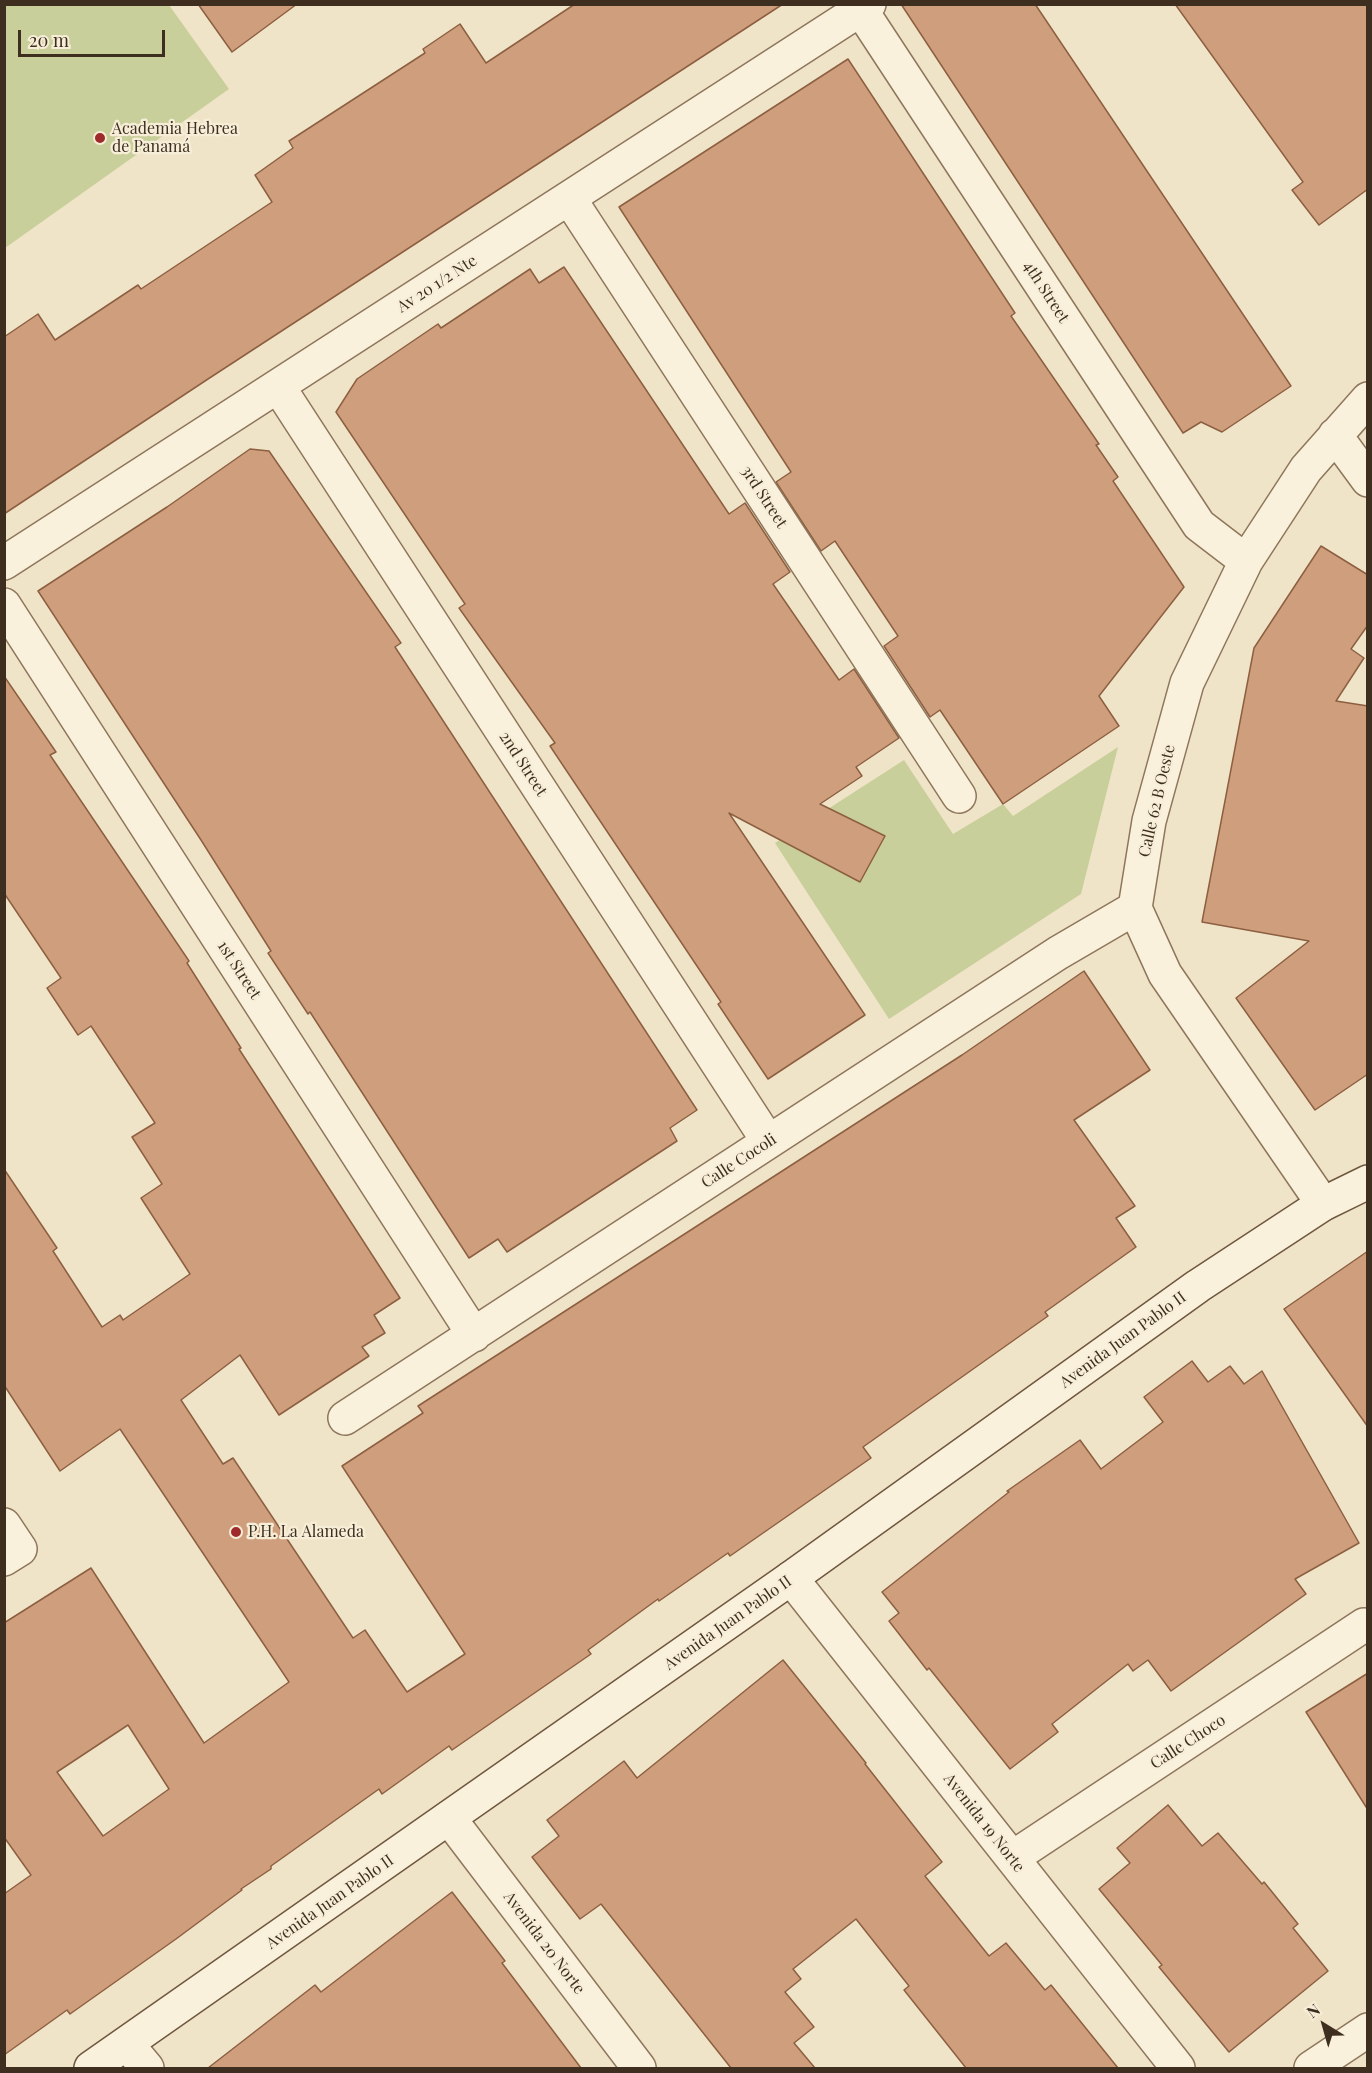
<!DOCTYPE html>
<meta charset="utf-8">
<style>
body{margin:0}
#map{position:relative;width:1372px;height:2073px;overflow:hidden;background:#f0e4c8;font-family:"Playfair Display",serif}
canvas{display:block}
.frame{position:absolute;inset:0;border:6px solid #3d2e20;pointer-events:none}
.north{position:absolute;left:1294px;top:1995px;width:60px;height:60px;-webkit-text-stroke:4px #f7eed8;paint-order:stroke;rotate:323deg;font-size:16px;font-weight:700;line-height:24px;text-align:center;color:#3d2e20}
.north::after{content:'';display:block;margin:auto;width:21px;height:27px;background:#3d2e20;clip-path:polygon(50% 0,100% 100%,50% 72%,0 100%)}
.scale{position:absolute;left:18px;top:30px;width:147px;height:27px;box-sizing:border-box;border:3px solid #3d2e20;border-top:0;padding-left:8px;font-size:18px;line-height:21px;white-space:nowrap;color:#3d2e20;-webkit-text-stroke:4px #f7eed8;paint-order:stroke}
</style>
<div id="map">
<canvas width="1372" height="2073"></canvas>
<div class="frame"></div>
<div class="north">N</div>
<div class="scale">20 m</div>
</div>
<script>
const context = document.querySelector('canvas').getContext('2d');
context.lineJoin = 'round';
function fill(path, color) { context.fillStyle = color; context.fill(path, 'evenodd'); }
const toPath = rows => new Path2D(rows.map(r => 'M' + r).join(''));
function strokePath(path, color, width, dash) { context.strokeStyle = color; context.lineWidth = width; context.lineCap = dash ? 'butt' : 'round'; context.setLineDash(dash || []); context.stroke(path); }
function drawText(font, color, halo, rows, align = 'center') {
  context.font = font + ' "Playfair Display",serif'; context.lineWidth = 4.5; context.setLineDash([]); context.textBaseline = 'middle'; context.strokeStyle = halo; context.fillStyle = color; for (const [text, x, y, turn = 0] of rows) {
    context.save(); context.translate(x, y); context.rotate((+turn || 0) * Math.PI / 180); context.textAlign = isNaN(turn) ? turn : align; if (halo) context.strokeText(text, 0, 0); context.fillText(text, 0, 0); context.restore();
  }
}
fill(toPath([
 [5,4,169,5,229,89,5,248],
 [1118,747,1081,894,889,1019,775,843,904,760,953,834,1003,804,1013,816]
]), '#c9cf9b');
const building = toPath([
 [198,4,297,4,232,52,198,4],
 [575,4,783,4,208,379,4,514,4,337,38,314,55,340,138,285,141,289,272,202,255,175,293,148,289,141,425,53,423,49,460,24,486,63,575,4],
 [901,4,1035,4,1291,386,1222,432,1201,422,1183,433,901,4],
 [1175,4,1368,4,1368,189,1319,225,1292,190,1303,182,1175,4],
 [848,59,1015,313,1011,316,1099,444,1096,445,1118,477,1113,481,1184,587,1099,696,1119,726,1003,804,940,710,930,717,884,646,898,636,835,541,821,551,776,482,791,472,619,207,848,59],
 [564,267,729,514,745,503,790,572,773,584,839,680,854,669,899,738,856,767,862,776,820,804,885,836,860,882,729,813,865,1015,768,1079,718,1004,721,1002,550,746,555,743,459,608,465,604,336,412,357,379,438,324,441,328,530,269,539,283,564,267],
 [250,449,269,451,401,643,395,647,697,1110,670,1128,677,1141,507,1252,498,1239,469,1258,310,1012,308,1014,268,953,271,951,201,840,38,591,167,507,250,449],
 [1321,546,1368,575,1368,625,1351,649,1364,658,1336,701,1368,706,1368,1074,1315,1110,1236,998,1309,941,1202,922,1254,648,1321,546],
 [4,676,56,752,50,755,189,961,187,963,241,1048,239,1049,400,1298,374,1315,385,1333,362,1347,369,1356,279,1415,240,1355,181,1400,223,1464,233,1458,353,1638,365,1630,407,1692,465,1654,342,1466,423,1413,418,1406,962,1055,1084,971,1150,1070,1074,1120,1135,1206,1116,1218,1136,1247,1045,1312,1048,1316,863,1447,871,1458,730,1556,728,1553,659,1601,658,1599,588,1650,591,1654,452,1750,449,1746,382,1794,379,1789,271,1866,271,1869,241,1889,242,1890,176,1939,70,2014,67,2010,4,2055,4,1894,31,1875,4,1837,4,1623,91,1568,204,1743,289,1682,120,1429,60,1471,4,1385,4,1169,57,1248,53,1251,102,1327,120,1315,123,1320,190,1274,141,1198,162,1184,132,1137,155,1123,91,1026,78,1035,47,988,61,978,4,893,4,676],
 [128,1725,169,1789,103,1836,57,1772,128,1725],
 [1368,1251,1368,1427,1284,1309,1368,1251],
 [1192,1361,1208,1382,1230,1366,1244,1384,1262,1371,1359,1543,1295,1579,1306,1594,1171,1691,1148,1660,1133,1671,1128,1664,1052,1724,1058,1732,1010,1769,929,1668,927,1670,889,1621,899,1613,882,1592,1009,1492,1007,1491,1080,1440,1101,1469,1163,1422,1144,1397,1192,1361],
 [783,1660,866,1763,865,1764,942,1862,925,1876,989,1956,1006,1943,1045,1990,1051,1985,1118,2068,966,2068,904,1990,909,1986,856,1919,793,1969,801,1979,785,1992,814,2027,794,2043,815,2068,731,2068,601,1904,580,1919,532,1857,559,1836,547,1820,624,1761,637,1778,783,1660],
 [1368,1673,1368,1810,1306,1712,1368,1673],
 [1168,1805,1202,1846,1218,1833,1262,1884,1264,1882,1298,1924,1293,1928,1328,1971,1229,2052,1159,1967,1162,1965,1099,1889,1130,1863,1117,1848,1168,1805],
 [452,1892,505,1961,502,1963,581,2068,208,2068,315,1985,321,1992,452,1892]
]);
fill(building, '#cf9f7d');
strokePath(building, '#8d5f41', 1.5);
const street = toPath([
 [861,10,1199,525,1246,561],
 [569,198,959,796],
 [278,386,768,1141],
 [1335,435,1368,480],
 [4,563,869,4],
 [4,605,474,1335],
 [1323,1204,1165,974,1135,908,1149,821,1187,683,1246,561,1306,469,1368,399],
 [345,1418,1058,953,1135,908],
 [4,1525,20,1549,4,1559],
 [791,1578,1178,2068],
 [449,1818,639,2068],
 [1012,1858,1364,1625],
 [127,2044,147,2068],
 [1311,2068,1368,2030]
]);
const secondary = toPath([
 [91,2068,791,1578,1198,1286,1323,1204,1368,1182]
]);
strokePath(street, '#8d765c', 36);
strokePath(secondary, '#6f573f', 36);
strokePath(street, '#faf1dc', 33);
strokePath(secondary, '#faf1dc', 33);
for (const [x, y, r, color] of [
 [100,138,6,"#9e2a2b"],
 [236,1532,6,"#9e2a2b"]
]) { const dot = new Path2D(); dot.arc(x, y, r, 0, 2 * Math.PI); context.fillStyle = color; context.fill(dot); strokePath(dot, '#f7eed8', 2); }
drawText('16px', '#3d2e20', '#f7eed8', [
 ["Academia Hebrea",112,129],
 ["de Panamá",112,147],
 ["P.H. La Alameda",248,1532]
], 'left');
drawText('16px', '#3d2e20', '#f7eed8', [
 ["Av 20 1/2 Nte",437,284,-33],
 ["4th Street",1046,292,57],
 ["3rd Street",764,497,57],
 ["2nd Street",523,764,57],
 ["Calle 62 B Oeste",1157,801,-77],
 ["1st Street",239,970,57],
 ["Calle Cocoli",739,1161,-33],
 ["Avenida Juan Pablo II",1123,1340,-36],
 ["Avenida Juan Pablo II",728,1623,-35],
 ["Calle Choco",1188,1742,-33],
 ["Avenida 19 Norte",984,1823,52],
 ["Avenida Juan Pablo II",330,1902,-35],
 ["Avenida 20 Norte",544,1943,53]
]);
</script>
